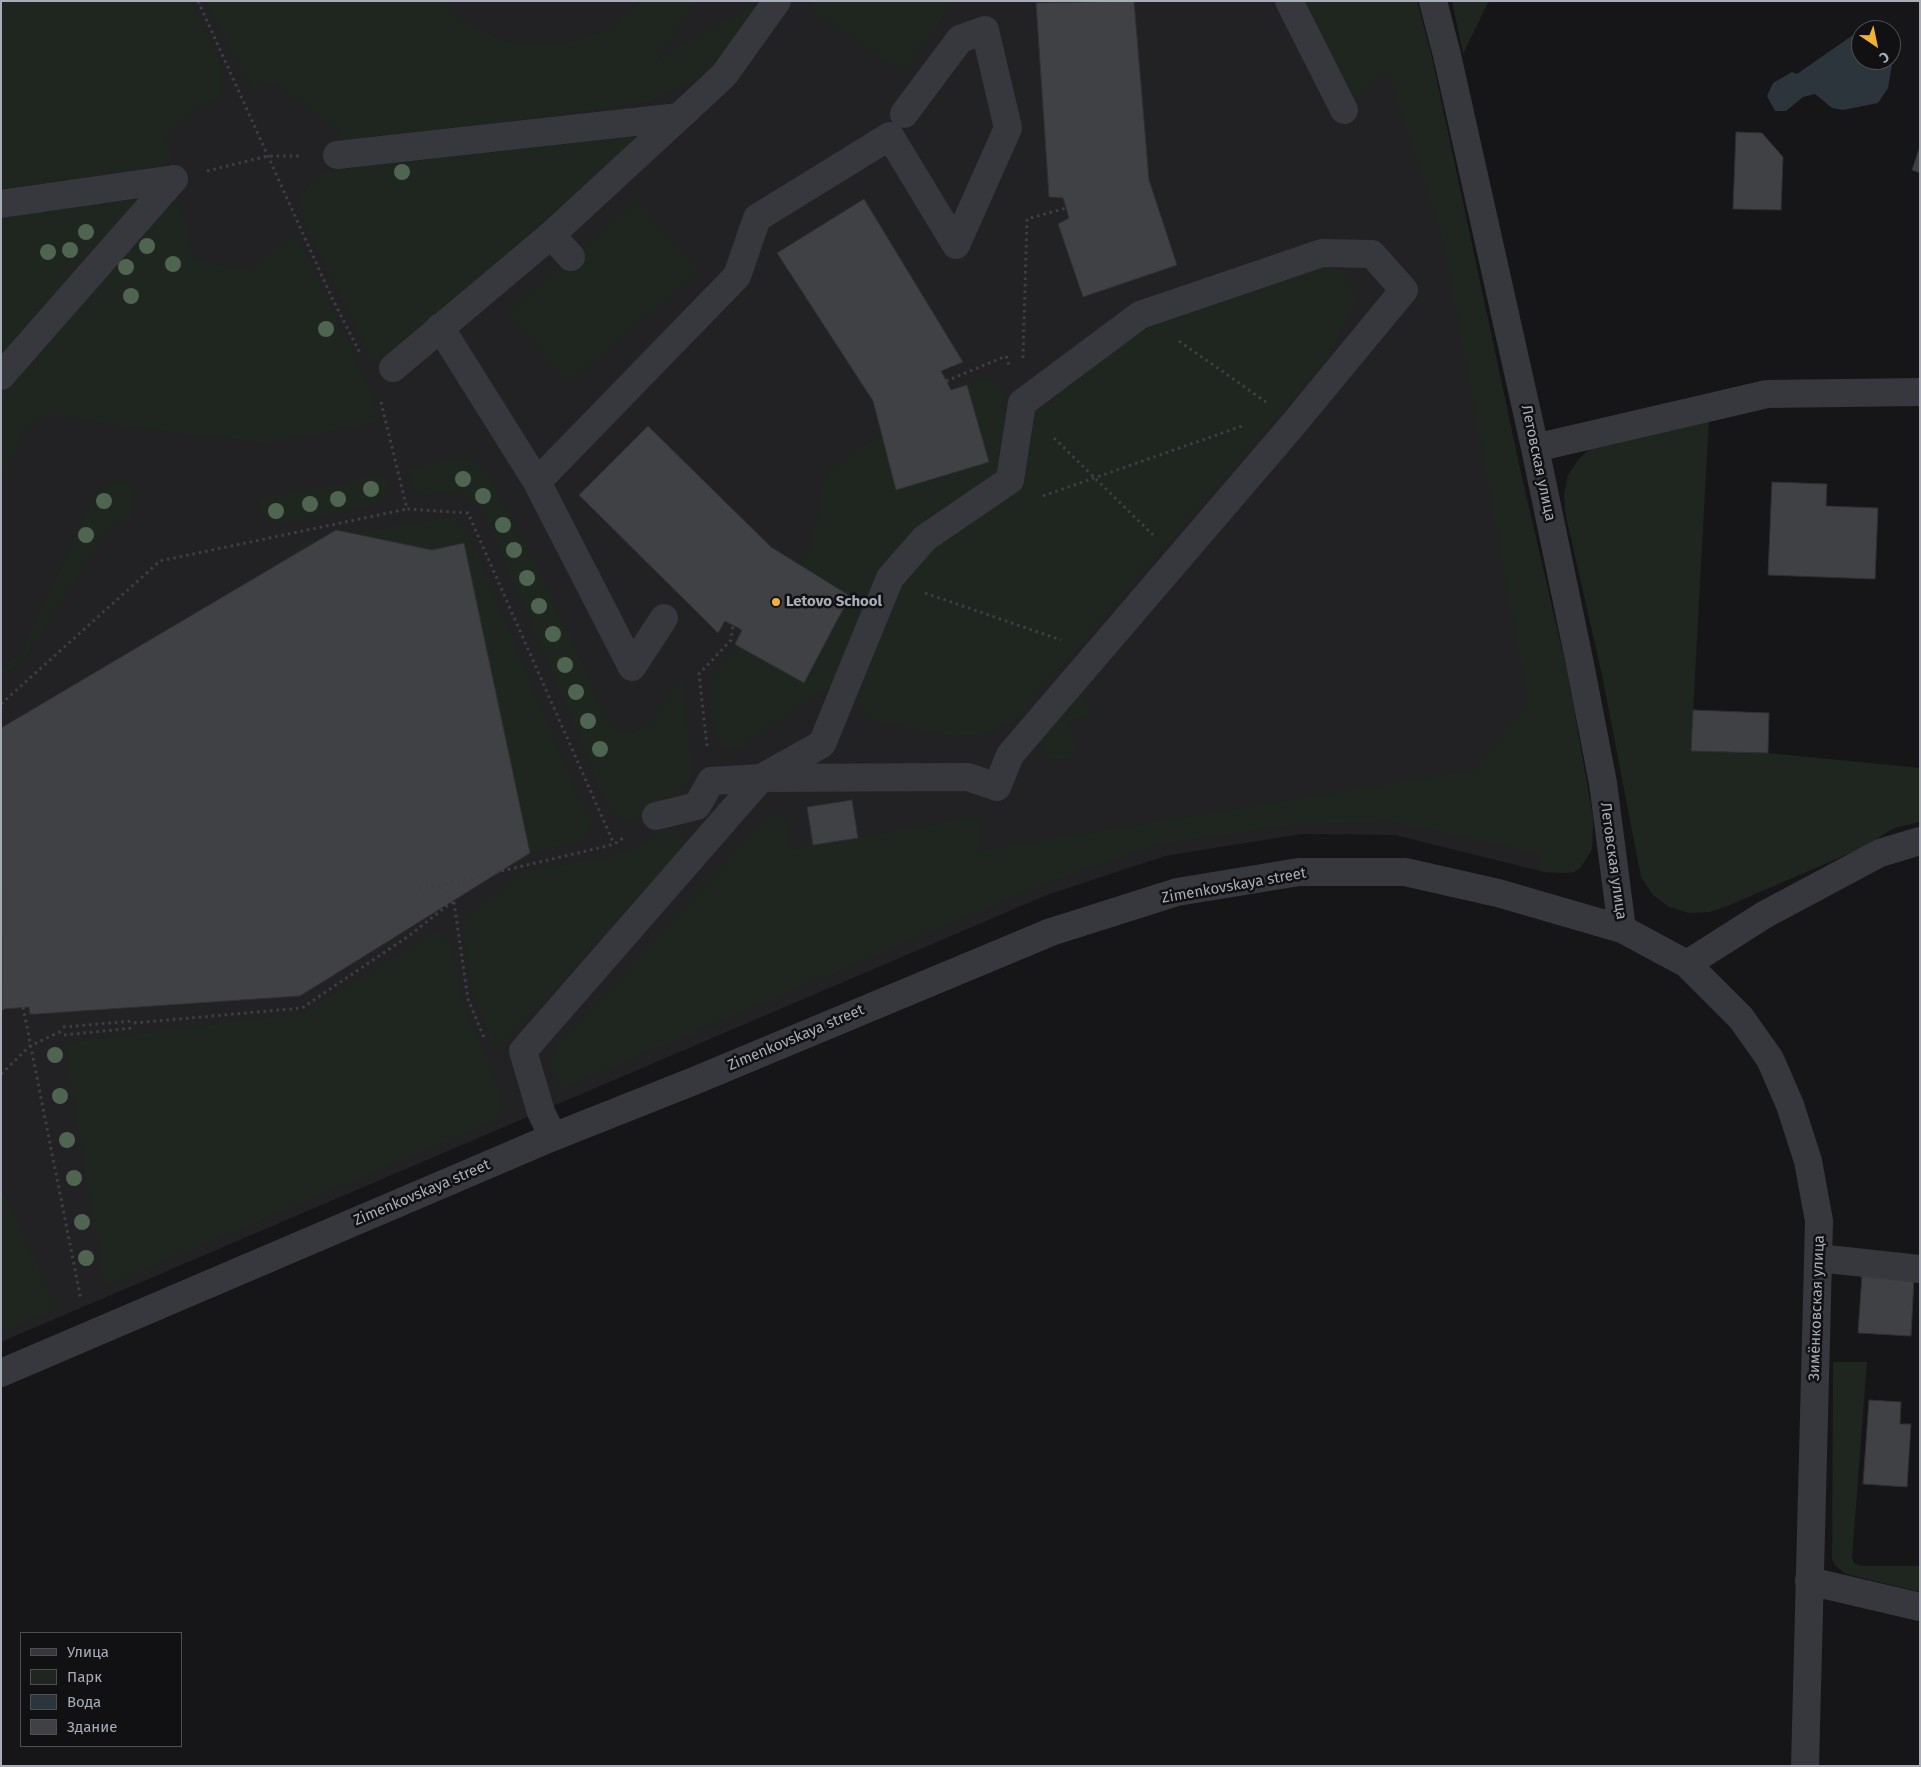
<!DOCTYPE html>
<meta charset="utf-8">
<style>
body{margin:0}
#map{position:relative;width:1921px;height:1767px;overflow:hidden;background:#161618;font-family:"Fira Sans",sans-serif}
canvas{display:block}
.frame{position:absolute;inset:0;border:2px solid #a8adb8;pointer-events:none}
.legend{position:absolute;left:20px;top:1632px;width:162px;height:115px;box-sizing:border-box;background:#111113;border:1px solid #4d4f55;margin:0;padding:6px 9px;list-style:none;font-size:15px;color:#a8adb8}
.legend li{display:flex;align-items:center;gap:10px;height:25px}
.legend b{width:25px;border:1px solid #4d4f55}
.north{position:absolute;left:1851px;top:20px;width:50px;height:50px;box-sizing:border-box;background:#111113;border:1px solid #4d4f55;border-radius:50%;rotate:146deg;font-size:14px;font-weight:700;line-height:20px;text-align:center;color:#a8adb8}
.north::after{content:'';display:block;margin:auto;width:18px;height:22px;background:#f2b134;clip-path:polygon(50% 0,100% 100%,50% 72%,0 100%)}
</style>
<div id="map">
<canvas width="1921" height="1767"></canvas>
<div class="frame"></div>
<ul class="legend">
<li><b style="height:6px;background:#37383d"></b>Улица</li>
<li><b style="height:14px;background:#1e261f"></b>Парк</li>
<li><b style="height:14px;background:#2c353c"></b>Вода</li>
<li><b style="height:14px;background:#404145"></b>Здание</li>
</ul>
<div class="north">С</div>
</div>
<script>
const context = document.querySelector('canvas').getContext('2d');
context.lineJoin = 'round';
function fill(path, color) { context.fillStyle = color; context.fill(path, 'evenodd'); }
const toPath = rows => new Path2D(rows.map(r => 'M' + r).join(''));
function strokePath(path, color, width, dash) { context.strokeStyle = color; context.lineWidth = width; context.lineCap = dash ? 'butt' : 'round'; context.setLineDash(dash || []); context.stroke(path); }
function drawText(font, color, halo, rows, align = 'center') {
  context.font = font + ' "Fira Sans",sans-serif'; context.lineWidth = 5; context.setLineDash([]); context.textBaseline = 'middle'; context.strokeStyle = halo; context.fillStyle = color; for (const [text, x, y, turn = 0] of rows) {
    context.save(); context.translate(x, y); context.rotate((+turn || 0) * Math.PI / 180); context.textAlign = isNaN(turn) ? turn : align; if (halo) context.strokeText(text, 0, 0); context.fillText(text, 0, 0); context.restore();
  }
}
fill(toPath([
 [80,1,1417,1,1432,58,1520,469,1568,676,1593,818,1592,849,1581,867,1574,872,1565,873,1544,872,1395,835,1301,834,1165,856,1047,895,1,1342,1,59]
]), '#222225');
fill(toPath([
 [1,1,191,1,222,64,221,93,218,100,205,103,166,140,171,161,161,166,1,190],
 [206,1,441,1,462,21,501,40,545,46,588,38,627,17,641,1,697,1,655,63,682,43,762,1,729,50,693,82,650,102,361,142,338,140,338,131,273,83,252,89,233,59],
 [817,1,954,1,904,74,811,10],
 [1301,1,1417,1,1432,58,1520,469,1568,676,1593,818,1592,849,1581,867,1574,872,1565,873,1544,872,1535,852,1393,822,1298,824,1160,844,1042,885,561,1089,553,1075,550,1063,559,1043,764,821,776,812,788,820,790,850,983,816,978,825,980,851,1476,770,1528,700,1444,242,1388,72,1357,100,1303,18],
 [1452,1,1489,1,1463,54],
 [626,130,636,135,634,142,386,359,380,363,371,361,303,219,301,198,312,180,320,174,337,169],
 [133,196,136,204,1,356,1,215],
 [179,200,194,260,250,271,294,231,373,393,378,422,265,443,75,420,72,415,47,415,26,429,1,483,1,395,158,217,173,203],
 [638,200,699,272,568,384,506,313],
 [1327,266,1343,272,1353,289,1354,305,1328,358,1016,719,986,735,945,736,868,718,859,707,859,694,898,584,932,545,1011,492,1026,468,1032,417,1042,393,1154,323],
 [985,376,998,381,1005,392,1003,461,996,475,925,521,895,551,875,589,840,675,830,687,740,748,733,749,721,745,714,735,711,678,736,645,804,683,850,596,799,566,812,543,826,472,882,433,896,490,989,462,967,385,978,378],
 [1709,418,1691,750,1768,753,1920,768,1920,822,1894,828,1862,848,1730,905,1710,912,1689,913,1669,907,1653,895,1641,877,1602,675,1565,512,1564,494,1568,475,1579,459,1593,446],
 [461,457,473,461,488,476,540,572,605,713,616,729,632,734,649,724,682,675,692,775,685,786,636,819,620,820,613,814,608,805,485,516,478,505,458,493,445,492,424,496,412,488,408,469],
 [388,473,387,491,378,504,278,524,265,517,259,507,260,497,278,494,277,497],
 [125,481,134,485,130,520,115,526,104,538,23,661,1,677,1,667,20,654,96,494,110,484],
 [445,518,455,518,462,525,477,553,574,786,592,821,589,830,579,842,522,854,289,566,292,553,304,542],
 [1085,687,1090,716,1070,720,1076,758,1058,760,1049,758,1042,752,1039,742,1042,735],
 [667,828,680,833,683,842,681,850,496,1052,473,996,464,940,464,919,522,872,599,859,632,850],
 [429,935,440,935,451,941,463,1000,499,1089,502,1104,498,1116,479,1128,105,1287,64,1043,303,1013],
 [1,1188,58,1309,1,1332],
 [1833,1362,1867,1362,1852,1558,1854,1563,1861,1566,1920,1566,1920,1592,1846,1574,1835,1565,1832,1559]
]), '#1e261f');
fill(toPath([
 [1853,35,1861,42,1861,60,1891,60,1891,55,1893,59,1888,88,1878,103,1843,110,1832,108,1815,94,1803,97,1786,111,1775,111,1767,96,1773,83,1792,72,1797,74]
]), '#2c353c');
const building = toPath([
 [1134,1,1149,180,1177,265,1083,297,1058,224,1069,218,1063,198,1049,197,1036,3,1134,1],
 [1736,132,1762,133,1783,157,1781,210,1733,209,1736,132],
 [1920,146,1920,173,1912,170,1920,146],
 [864,199,963,362,941,371,951,390,967,385,989,462,896,490,873,401,777,253,864,199],
 [648,426,771,547,850,596,804,683,736,645,735,644,742,630,725,621,718,633,579,495,648,426],
 [1772,482,1827,484,1826,506,1878,508,1875,579,1768,575,1772,482],
 [336,530,432,550,464,543,530,853,300,996,36,1014,30,1014,29,1007,4,1009,2,1011,1,728,336,530],
 [1693,710,1769,713,1768,753,1691,751,1693,710],
 [852,800,858,838,813,845,807,807,852,800],
 [1862,1275,1914,1278,1911,1336,1858,1333,1862,1275],
 [1869,1400,1901,1402,1900,1424,1911,1424,1907,1487,1863,1484,1869,1400]
]);
fill(building, '#404145');
strokePath(building, '#303034', 1);
strokePath(toPath([
 [198,1,332,298,361,355],
 [207,171,268,156,301,156],
 [1179,341,1266,402],
 [1023,358,1027,219,1066,208],
 [946,381,1006,356,1010,368],
 [381,402,407,509,468,513,614,844],
 [1054,438,1153,535],
 [1043,496,1245,425],
 [925,593,1061,640],
 [1,704,160,561,407,509],
 [707,746,699,674,731,640,733,625],
 [419,888,437,886],
 [454,902,468,999,485,1040],
 [23,1007,81,1300],
 [134,1023,302,1008,410,935,453,901,437,886,595,849,614,844,626,836],
 [63,1027,134,1021],
 [64,1035,133,1028],
 [1,1074,30,1046,64,1030]
]), '#3d3f44', 3, [2.5, 4]);
strokePath(toPath([
 [1289,1,1344,110],
 [1433,1,1447,55,1535,448,1580,664,1603,783,1622,929],
 [337,155,679,117],
 [1,204,174,179],
 [551,235,571,257],
 [440,327,537,482,632,667,664,618],
 [393,368,551,235,679,117,724,75,777,1],
 [1,376,174,179],
 [1535,448,1767,394,1920,392],
 [537,482,737,276,757,218,890,136,956,245,1008,128,985,30,960,39,904,114],
 [1687,964,1764,915,1880,853,1920,841],
 [553,1137,541,1112,523,1051,761,778,968,777,997,787,1010,755,1291,427,1404,290,1372,254,1322,253,1140,315,1022,403,1010,480,925,538,890,578,822,744,761,778,711,781,697,806,656,816],
 [1818,1258,1920,1269],
 [1,1373,553,1137,694,1081,1051,932,1177,892,1299,872,1405,872,1498,893,1622,929,1687,964,1741,1018,1770,1059,1790,1105,1808,1161,1819,1221,1805,1766],
 [1809,1581,1920,1607]
]), '#37383d', 28);
context.fillStyle = '#506452';
for (const [x, y] of [
 [402,172],
 [86,232],
 [147,246],
 [70,250],
 [48,252],
 [173,264],
 [126,267],
 [131,296],
 [326,329],
 [463,479],
 [371,489],
 [483,496],
 [338,499],
 [104,501],
 [310,504],
 [276,511],
 [503,525],
 [86,535],
 [514,550],
 [527,578],
 [539,606],
 [553,634],
 [565,665],
 [576,692],
 [588,721],
 [600,749],
 [55,1055],
 [60,1096],
 [67,1140],
 [74,1178],
 [82,1222],
 [86,1258]
]) { context.beginPath(); context.arc(x, y, 8, 0, 2 * Math.PI); context.fill(); }
for (const [x, y, r, color] of [
 [776,602,5,"#f2b134"]
]) { const dot = new Path2D(); dot.arc(x, y, r, 0, 2 * Math.PI); context.fillStyle = color; context.fill(dot); strokePath(dot, '#111113', 2); }
drawText('15px', '#a8adb8', '#111113', [
 ["Летовская улица",1538,463,78],
 ["Летовская улица",1613,861,82],
 ["Zimenkovskaya street",1234,886,-10],
 ["Zimenkovskaya street",796,1038,-23],
 ["Zimenkovskaya street",422,1193,-23],
 ["Зимёнковская улица",1817,1308,-88]
]);
drawText('bold 15px', '#a8adb8', '#111113', [
 ["Letovo School",786,602]
], 'left');
</script>
